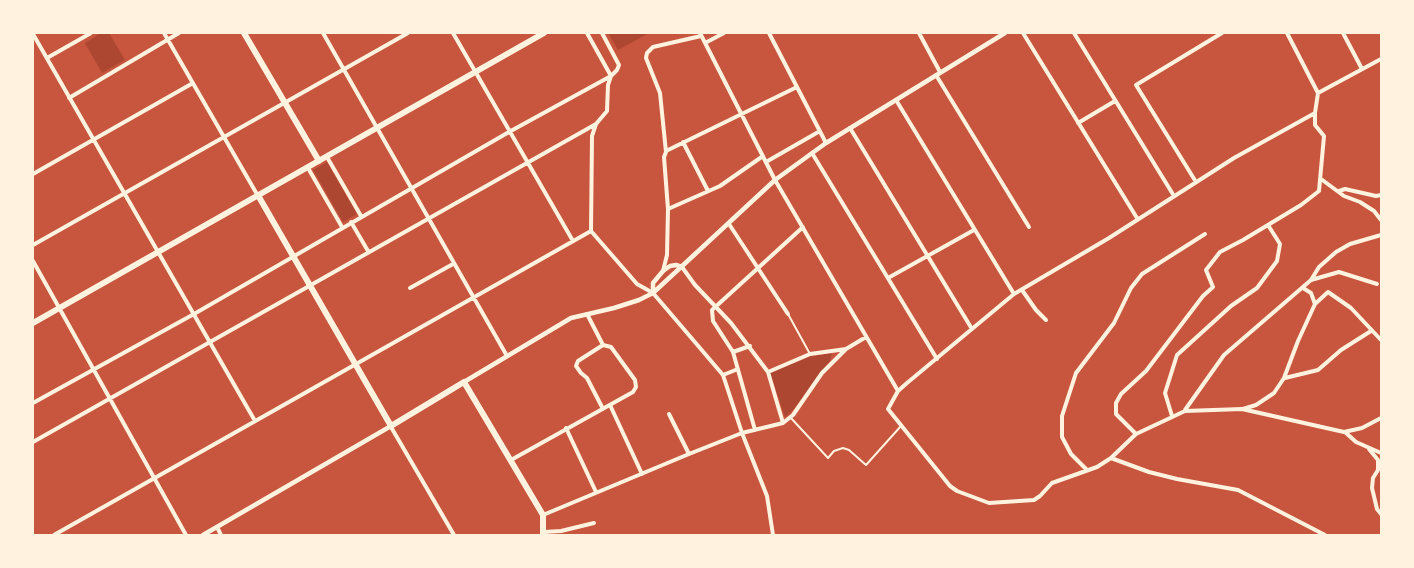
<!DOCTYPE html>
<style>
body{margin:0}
#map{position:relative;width:1414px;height:568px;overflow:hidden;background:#c8553d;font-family:Raleway,sans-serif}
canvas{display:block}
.frame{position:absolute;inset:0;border:34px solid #fff3e0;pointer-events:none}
</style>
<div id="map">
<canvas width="1414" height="568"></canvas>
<div class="frame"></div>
</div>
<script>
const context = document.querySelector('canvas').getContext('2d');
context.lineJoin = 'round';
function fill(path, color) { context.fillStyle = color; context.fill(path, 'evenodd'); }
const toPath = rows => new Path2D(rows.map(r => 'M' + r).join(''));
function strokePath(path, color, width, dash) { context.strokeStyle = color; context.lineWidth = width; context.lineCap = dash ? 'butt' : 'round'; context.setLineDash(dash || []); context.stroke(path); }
fill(toPath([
 [101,33,109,33,125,60,102,73,85,43],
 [608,33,649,33,618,50],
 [327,162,357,214,343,222,313,170],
 [832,353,830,361,793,410,785,417,770,373,812,356]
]), '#ae4732');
strokePath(toPath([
 [788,314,810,354],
 [790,417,828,458,834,451,843,448,849,450,866,465,901,426]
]), '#fff3e0', 2);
strokePath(toPath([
 [164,33,258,196],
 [323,33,507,356],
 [453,33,573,241],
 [587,33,611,76],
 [602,33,619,65,617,70,611,76,608,85,607,111,596,124,592,136,591,231,637,284,653,293,723,375,742,433,767,496,773,535],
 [700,33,775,180,898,391],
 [769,33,826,143],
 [919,33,940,72],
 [1023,33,1137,218],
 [1074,33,1174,196],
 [1287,33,1318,93,1315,113,1234,158,1109,238,1014,294,907,383,898,391,888,409,950,486,957,491,989,503,1034,500,1040,496,1052,483,1097,467,1111,458,1136,434,1185,411,1242,409,1344,432,1362,428,1381,418],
 [1343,33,1362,69],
 [33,34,255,421],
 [705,43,724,33],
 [47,58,91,33],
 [936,75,1029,227],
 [1318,93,1381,59],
 [69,98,179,33],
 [896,100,1014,294],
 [1078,123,1115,101],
 [850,128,972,329],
 [683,142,708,191],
 [666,151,797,87],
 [812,153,937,359],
 [327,157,361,216],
 [766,162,820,131],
 [308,168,342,227],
 [33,174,193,83],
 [1321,179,1344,196,1360,202,1374,211,1381,220],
 [1196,182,1136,85,1222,33],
 [1339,191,1345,189,1376,196,1381,195],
 [668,209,720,186,763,156],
 [351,222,368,251],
 [729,224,788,314],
 [33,245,408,33],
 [33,261,186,535],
 [682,267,695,285,731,323,768,372,783,423],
 [663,271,667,255,668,209,664,157,666,152,660,93,646,58,647,53,653,47,701,36],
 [888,278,974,230],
 [1311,280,1319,267,1336,252,1350,244,1381,235],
 [410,288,453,264],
 [1022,290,1036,310,1046,320],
 [1315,304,1328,292,1351,308,1381,340],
 [587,314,603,345],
 [733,352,750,346],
 [768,372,810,354,846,349,866,337],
 [723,375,738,369],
 [1285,378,1318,370,1341,350,1371,331],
 [33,403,194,314,509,132,611,76],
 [610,405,642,474],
 [603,409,587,378,581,373,576,366,578,361,603,345],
 [1243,409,1256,405,1274,393,1284,378,1298,341,1315,304,1311,293,1303,288],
 [1185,410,1224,355,1311,280,1339,272,1377,284],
 [669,414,689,454],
 [1172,416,1165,393,1177,355,1231,306,1257,288,1277,261,1280,244,1268,225],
 [391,427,454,535],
 [566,428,596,492],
 [755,430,733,352,713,321,712,310,803,227],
 [1345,432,1356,442,1381,453],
 [1136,434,1116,414,1116,403,1121,394,1146,371,1203,296,1213,287,1206,270,1220,252,1243,240,1301,205,1319,191,1324,136,1315,125,1315,113],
 [33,442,596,124],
 [1369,449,1378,460,1378,470,1373,478,1372,488,1377,509,1381,514],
 [1111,458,1149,472,1177,479,1238,490,1325,535],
 [511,460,633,392,636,387,635,380,611,347,603,345],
 [1087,470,1071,454,1062,437,1062,416,1076,373,1114,323,1131,288,1142,274,1205,234],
 [543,515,689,454,742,433,783,423,793,415,822,373,846,349],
 [217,527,221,535],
 [544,532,561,531,594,523],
 [54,535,591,231]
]), '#fff3e0', 4);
strokePath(toPath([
 [653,293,653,283,663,271,670,266,676,265,682,267],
 [464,382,571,318,614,308,639,300,653,293,775,180,826,143,1005,33],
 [203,535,391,426]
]), '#fff3e0', 4.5);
strokePath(toPath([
 [244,33,319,161],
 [259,197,391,426,464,382,543,515,543,535],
 [33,323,544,33]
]), '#fff3e0', 6);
</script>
